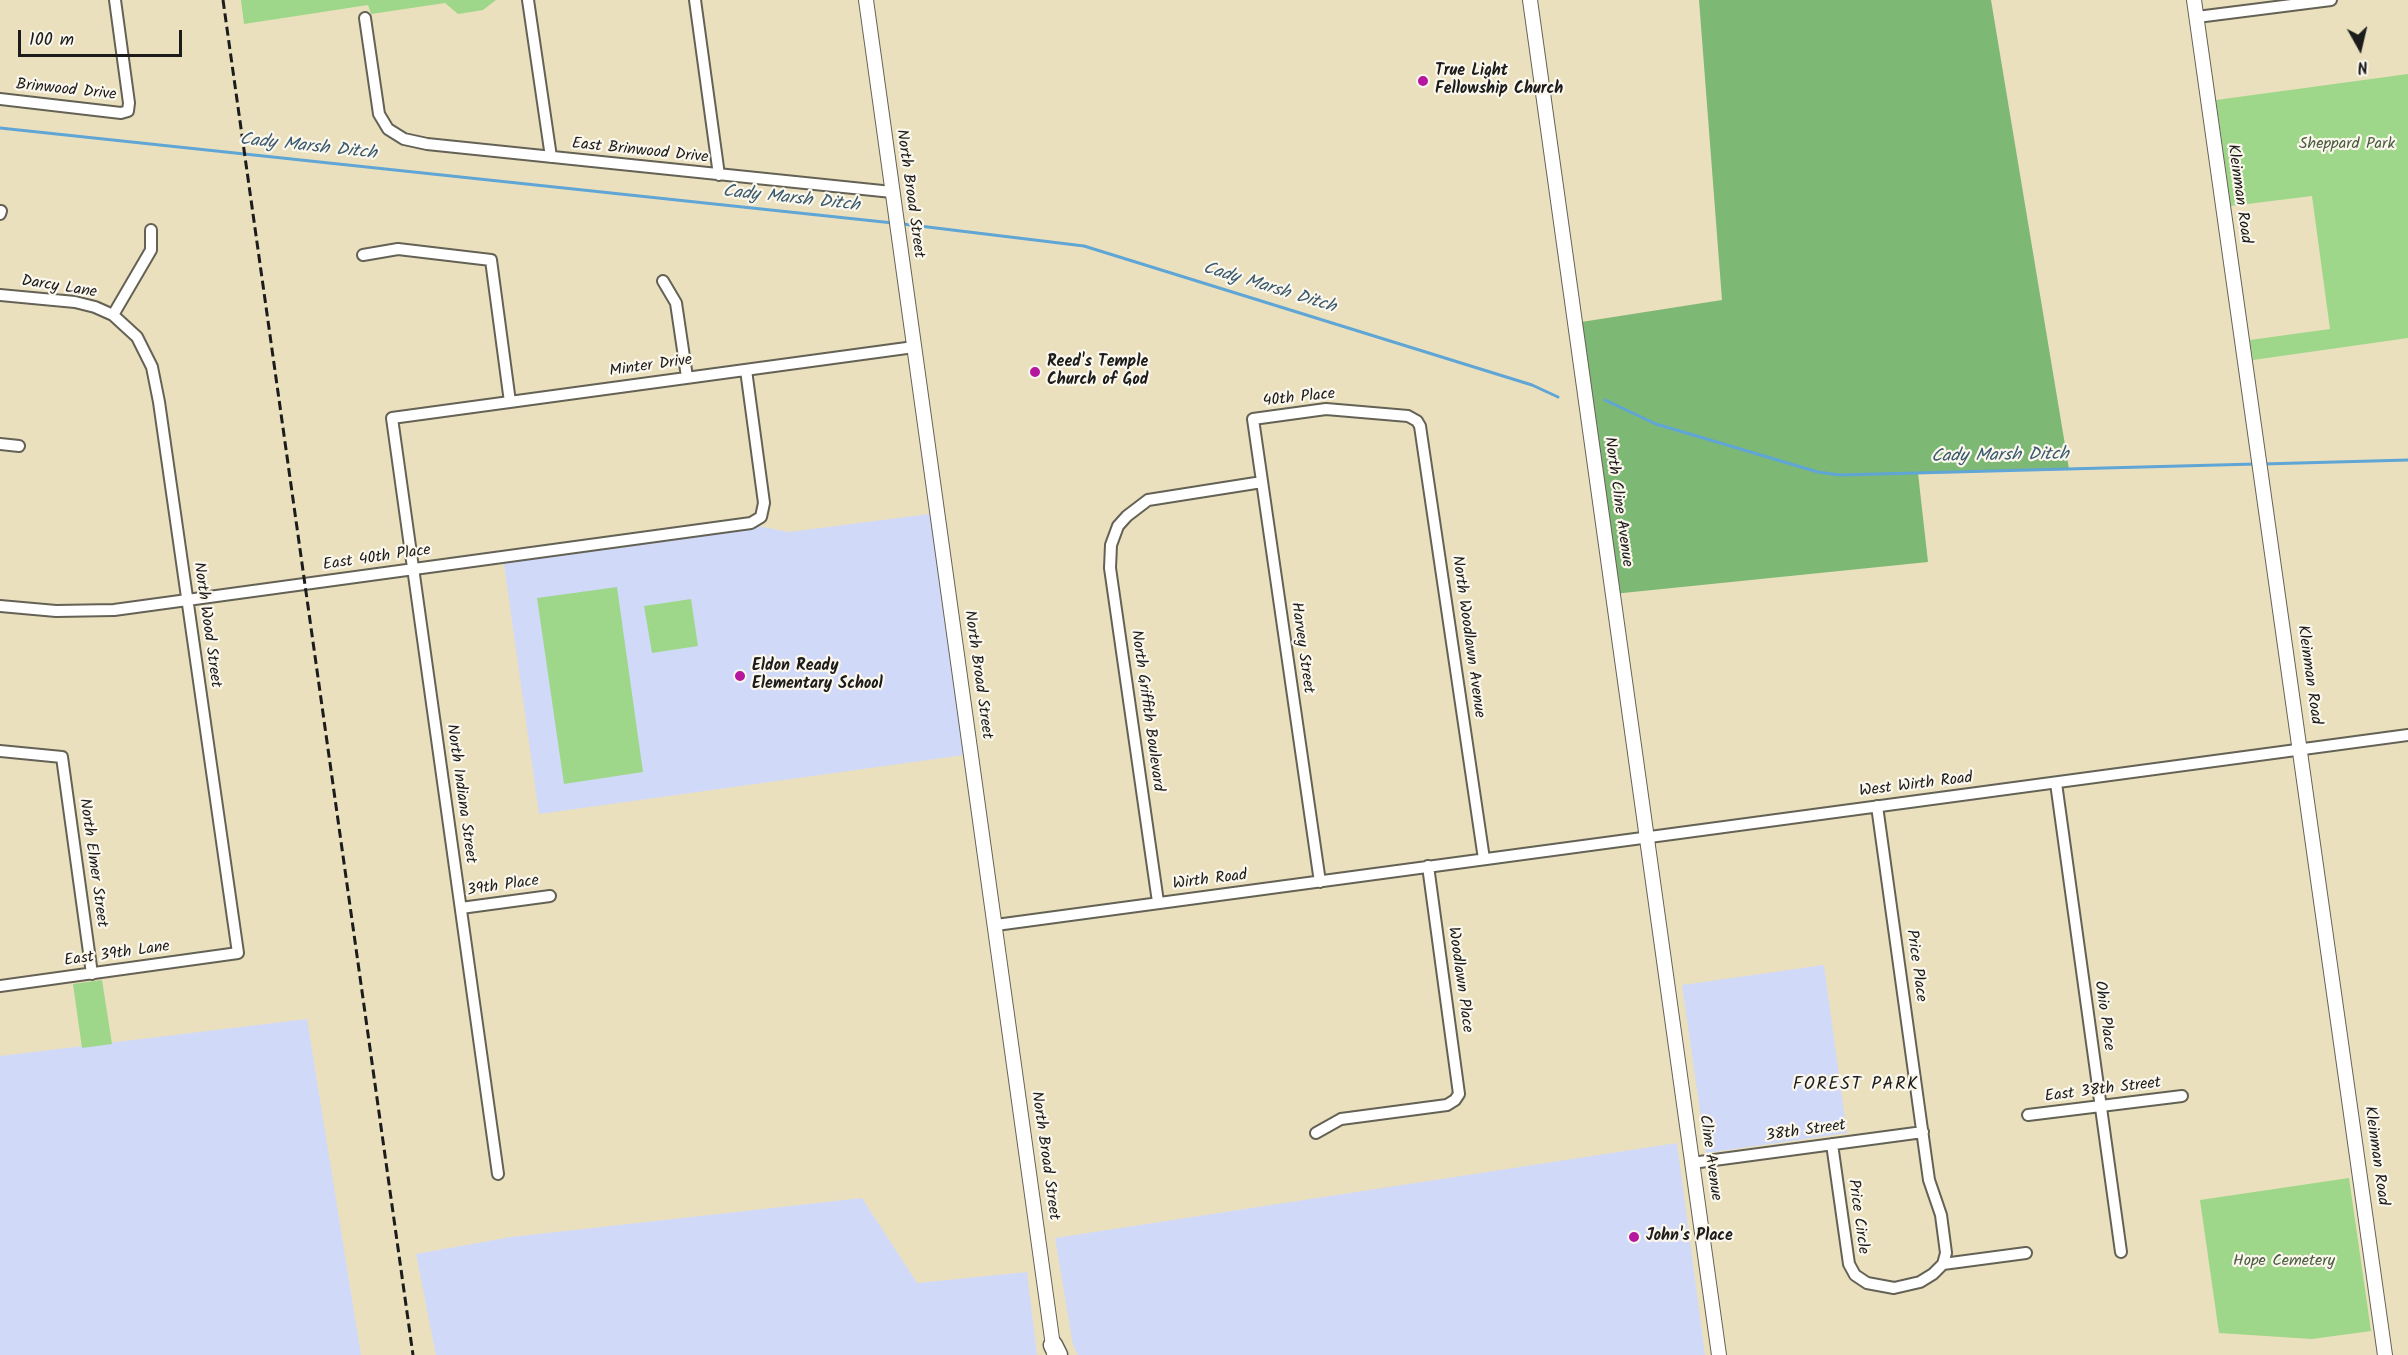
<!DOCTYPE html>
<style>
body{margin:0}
#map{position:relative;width:2408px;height:1355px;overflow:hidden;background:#eae0be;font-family:Kalam,sans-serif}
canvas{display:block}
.north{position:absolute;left:2330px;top:18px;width:60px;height:60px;-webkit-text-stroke:4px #fbf7ec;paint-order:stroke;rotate:172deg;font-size:16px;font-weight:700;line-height:24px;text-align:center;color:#1c1c1c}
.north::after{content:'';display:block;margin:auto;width:21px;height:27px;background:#1c1c1c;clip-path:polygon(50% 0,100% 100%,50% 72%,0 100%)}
.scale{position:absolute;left:18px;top:30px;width:164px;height:27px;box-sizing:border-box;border:3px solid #1c1c1c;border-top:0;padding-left:8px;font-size:18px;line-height:21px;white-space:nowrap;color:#1c1c1c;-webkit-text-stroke:4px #fbf7ec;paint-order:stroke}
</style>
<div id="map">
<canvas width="2408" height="1355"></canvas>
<div class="north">N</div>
<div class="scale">100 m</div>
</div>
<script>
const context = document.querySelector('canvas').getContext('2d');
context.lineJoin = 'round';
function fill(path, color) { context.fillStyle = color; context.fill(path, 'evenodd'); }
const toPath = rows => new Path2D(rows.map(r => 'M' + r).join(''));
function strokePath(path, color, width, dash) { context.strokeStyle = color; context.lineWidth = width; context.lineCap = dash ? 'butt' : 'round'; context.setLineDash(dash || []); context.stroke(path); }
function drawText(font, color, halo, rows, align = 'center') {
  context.font = font + ' Kalam,sans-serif'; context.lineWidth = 4.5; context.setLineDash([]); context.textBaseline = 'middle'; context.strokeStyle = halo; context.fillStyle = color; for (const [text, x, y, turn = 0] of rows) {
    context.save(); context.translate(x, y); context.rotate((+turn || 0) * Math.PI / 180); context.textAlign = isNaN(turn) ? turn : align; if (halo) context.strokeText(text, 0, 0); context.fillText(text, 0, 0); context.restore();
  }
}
fill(toPath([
 [937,513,971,754,539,814,503,557,747,524,789,532],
 [1824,965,1847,1133,1706,1153,1682,985],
 [307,1019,361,1355,0,1355,0,1056],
 [1677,1143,1705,1355,1078,1355,1073,1345,1055,1238],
 [862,1198,917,1283,1027,1272,1037,1355,436,1355,416,1254,511,1237]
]), '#d1d9f9');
fill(toPath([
 [241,0,496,0,483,10,458,14,445,3,371,14,368,5,244,24],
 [2408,74,2408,338,2253,360,2250,340,2330,329,2312,196,2231,206,2216,100],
 [617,587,643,772,564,784,537,598],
 [691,599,698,646,652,653,644,606],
 [102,980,112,1044,82,1048,73,984],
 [2349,1178,2371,1331,2312,1339,2219,1333,2200,1200]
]), '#9ed789');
fill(toPath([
 [1699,0,1991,0,2069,469,1918,473,1928,562,1613,594,1575,323,1722,300]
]), '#7eb875');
strokePath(toPath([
 [0,128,893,223],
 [903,224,1084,246,1532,385,1558,397],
 [1605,400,1656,424,1818,472,1840,475,2256,464],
 [2263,464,2408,460]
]), '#5fa5d5', 3);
const minor = toPath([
 [528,0,551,157],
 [695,0,719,175],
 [2197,17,2331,0],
 [365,18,379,114,388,129,404,139,427,144,892,192],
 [0,99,121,113,128,111,129,103,115,0],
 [0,214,1,211],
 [363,255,398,249,491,260,510,402],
 [663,281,676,303,687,377],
 [0,295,75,302,95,307,113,315,137,337,152,367,159,402,238,953,0,986],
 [113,315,151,250,151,230],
 [0,444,19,446],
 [0,606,56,611,114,610,751,523,761,517,764,503,746,370],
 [0,751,62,757,92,974],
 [2056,783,2121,1252],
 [1320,882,1253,419,1326,409,1408,416,1417,421,1420,426,1484,859],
 [1158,902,1110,568,1111,545,1118,526,1127,516,1148,500,1262,482],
 [461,908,550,896],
 [996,925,2408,735],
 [2028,1115,2182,1096],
 [1316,1133,1341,1119,1447,1105,1455,1100,1459,1094,1428,866],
 [1832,1144,1849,1264,1855,1275,1867,1283,1894,1288,1920,1282,1933,1274,1943,1264,1946,1253,1941,1215,1929,1180,1877,806],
 [1692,1163,1923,1132],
 [498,1174,392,418,914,347],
 [1943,1264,2026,1253]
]);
const tertiary = toPath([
 [866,0,1054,1353],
 [1530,0,1719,1355],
 [2194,0,2385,1355]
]);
const primary = toPath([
 [1053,1345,1058,1355]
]);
strokePath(minor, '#646155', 14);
strokePath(tertiary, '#646155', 16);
strokePath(primary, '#646155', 21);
strokePath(minor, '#fff', 10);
strokePath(tertiary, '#fff', 14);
strokePath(primary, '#fff', 18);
strokePath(toPath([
 [223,0,413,1355]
]), '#1c1c1c', 3, [9, 4.5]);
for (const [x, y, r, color] of [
 [1423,81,6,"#b5179e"],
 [1035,372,6,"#b5179e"],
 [740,676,6,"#b5179e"],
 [1634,1237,6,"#b5179e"]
]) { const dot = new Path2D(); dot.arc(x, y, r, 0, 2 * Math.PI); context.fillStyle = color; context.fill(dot); strokePath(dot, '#fbf7ec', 2); }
drawText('bold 16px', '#1c1c1c', '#fbf7ec', [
 ["True Light",1435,72],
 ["Fellowship Church",1435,90],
 ["Reed's Temple",1047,363],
 ["Church of God",1047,381],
 ["Eldon Ready",752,667],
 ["Elementary School",752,685],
 ["John's Place",1646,1237]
], 'left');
drawText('16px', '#1c1c1c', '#fbf7ec', [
 ["Brinwood Drive",66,91,6],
 ["East Brinwood Drive",640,152,6],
 ["North Broad Street",909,194,82],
 ["Kleinman Road",2238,194,82],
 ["Darcy Lane",59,288,9],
 ["Minter Drive",651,367,-8],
 ["40th Place",1299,399,-6],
 ["North Cline Avenue",1617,502,82],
 ["East 40th Place",377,559,-8],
 ["North Wood Street",206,625,82],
 ["North Woodlawn Avenue",1467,637,82],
 ["Harvey Street",1301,648,82],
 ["North Broad Street",977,675,82],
 ["Kleinman Road",2308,675,82],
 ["North Griffith Boulevard",1146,711,82],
 ["West Wirth Road",1916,786,-7],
 ["North Indiana Street",460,794,82],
 ["North Elmer Street",92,863,82],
 ["Wirth Road",1210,881,-7],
 ["39th Place",503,887,-8],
 ["East 39th Lane",117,955,-8],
 ["Price Place",1915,966,82],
 ["Woodlawn Place",1459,980,82],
 ["Ohio Place",2103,1016,82],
 ["East 38th Street",2103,1091,-7],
 ["38th Street",1806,1132,-8],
 ["North Broad Street",1044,1156,82],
 ["Kleinman Road",2375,1156,82],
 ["Cline Avenue",1709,1158,82],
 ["Price Circle",1857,1217,82]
]);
drawText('16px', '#4a5d42', '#fbf7ec', [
 ["Sheppard Park",2347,145],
 ["Hope Cemetery",2284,1262]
]);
drawText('italic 18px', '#3a5a6f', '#fbf7ec', [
 ["Cady Marsh Ditch",308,148,6],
 ["Cady Marsh Ditch",791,200,6],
 ["Cady Marsh Ditch",1269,289,17],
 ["Cady Marsh Ditch",2000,457,-1]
]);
context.letterSpacing = '1.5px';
drawText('18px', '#1c1c1c', '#fbf7ec', [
 ["FOREST PARK",1856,1086]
]);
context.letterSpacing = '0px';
</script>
